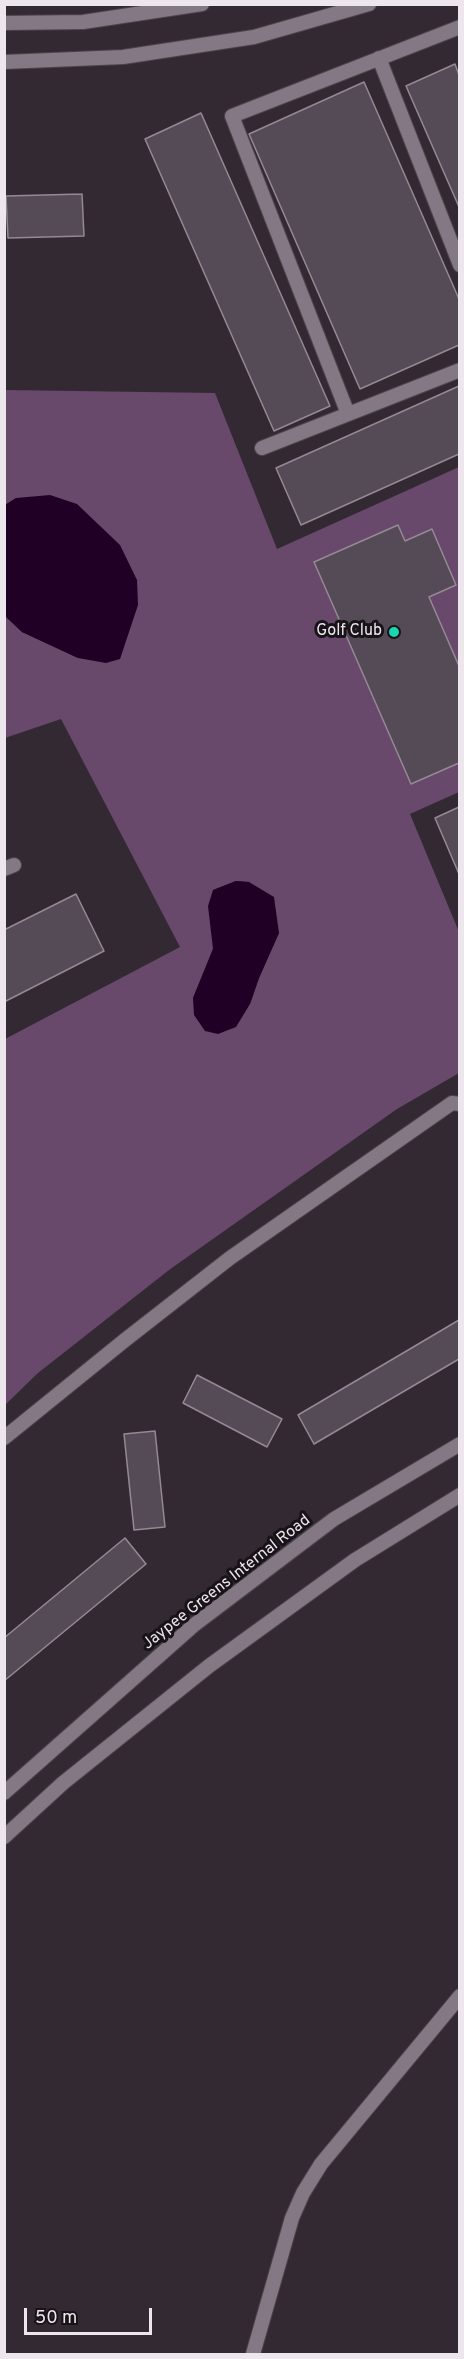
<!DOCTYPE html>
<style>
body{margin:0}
#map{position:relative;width:464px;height:2359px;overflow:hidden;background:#332933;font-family:Overpass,sans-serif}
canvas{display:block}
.frame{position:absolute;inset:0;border:6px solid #ede6ed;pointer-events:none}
.scale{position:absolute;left:24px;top:2308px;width:128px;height:27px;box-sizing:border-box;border:3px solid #ede6ed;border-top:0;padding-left:8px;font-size:18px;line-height:21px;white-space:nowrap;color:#ede6ed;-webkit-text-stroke:4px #181318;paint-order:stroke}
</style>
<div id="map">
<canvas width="464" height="2359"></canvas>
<div class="frame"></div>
<div class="scale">50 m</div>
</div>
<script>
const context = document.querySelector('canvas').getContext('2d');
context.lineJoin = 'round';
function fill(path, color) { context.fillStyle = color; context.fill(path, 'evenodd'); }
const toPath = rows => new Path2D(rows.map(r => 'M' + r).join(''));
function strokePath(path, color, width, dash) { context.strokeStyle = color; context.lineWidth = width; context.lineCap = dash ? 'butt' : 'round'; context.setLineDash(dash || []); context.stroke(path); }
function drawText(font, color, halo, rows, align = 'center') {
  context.font = font + ' Overpass,sans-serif'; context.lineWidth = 6; context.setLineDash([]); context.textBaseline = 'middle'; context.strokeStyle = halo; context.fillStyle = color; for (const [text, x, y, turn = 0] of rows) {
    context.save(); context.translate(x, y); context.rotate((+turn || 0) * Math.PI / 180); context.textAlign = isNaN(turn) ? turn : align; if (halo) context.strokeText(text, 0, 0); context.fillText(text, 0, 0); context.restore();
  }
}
fill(toPath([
 [5,390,215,393,277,549,459,467,459,792,410,814,459,932,459,1073,397,1109,169,1270,38,1373,5,1405,5,1039,180,947,61,719,5,738,5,616,22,632,78,658,16,498,5,505],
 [236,881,249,882,279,933,259,978,250,1004,193,998,213,949,213,890]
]), '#68486b');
fill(toPath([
 [50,495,77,504,120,545,137,580,138,605,120,659,106,663,78,658,22,632,5,616,5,505,16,498],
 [236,881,249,882,274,897,279,933,259,978,250,1004,236,1027,218,1034,205,1031,194,1015,193,998,213,949,208,906,213,890]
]), '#210025');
const building = toPath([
 [455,64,459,75,459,207,406,86,455,64],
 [364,82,459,299,459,345,360,389,249,134,364,82],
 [201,113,330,406,274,431,145,139,201,113],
 [82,194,84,236,8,238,6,196,82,194],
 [459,386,459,454,301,525,276,468,459,386],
 [398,525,405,541,432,529,456,585,429,597,459,666,459,763,411,784,314,562,398,525],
 [459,807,459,874,435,818,459,807],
 [76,894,104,951,4,1002,4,930,76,894],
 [459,1320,459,1359,314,1444,298,1415,459,1320],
 [197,1375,282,1419,267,1447,183,1403,197,1375],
 [155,1431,165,1527,134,1530,124,1434,155,1431],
 [125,1538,146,1564,4,1681,4,1638,125,1538]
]);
fill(building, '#554b56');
strokePath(building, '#958996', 1.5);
const street = toPath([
 [4,23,83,22,202,4],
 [379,58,460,265],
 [4,62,123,57,254,37,369,4],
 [348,414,232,116,460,27],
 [262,448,460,370],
 [4,869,14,865],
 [4,1438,125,1340,230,1258,452,1103,460,1104],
 [4,1793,194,1625,334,1519,460,1444],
 [4,1837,63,1783,209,1666,355,1560,460,1495],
 [253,2354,292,2218,303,2193,321,2164,460,1996]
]);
strokePath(street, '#4d444d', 16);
strokePath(street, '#847885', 14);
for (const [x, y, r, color] of [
 [394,632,6,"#1cd5b1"]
]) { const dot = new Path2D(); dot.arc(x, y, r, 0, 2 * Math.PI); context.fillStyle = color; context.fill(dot); strokePath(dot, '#181318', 2); }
drawText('16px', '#ede6ed', '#181318', [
 ["Golf Club",382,632]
], 'right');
drawText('16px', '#ede6ed', '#181318', [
 ["Jaypee Greens Internal Road",227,1583,-38]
]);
</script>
